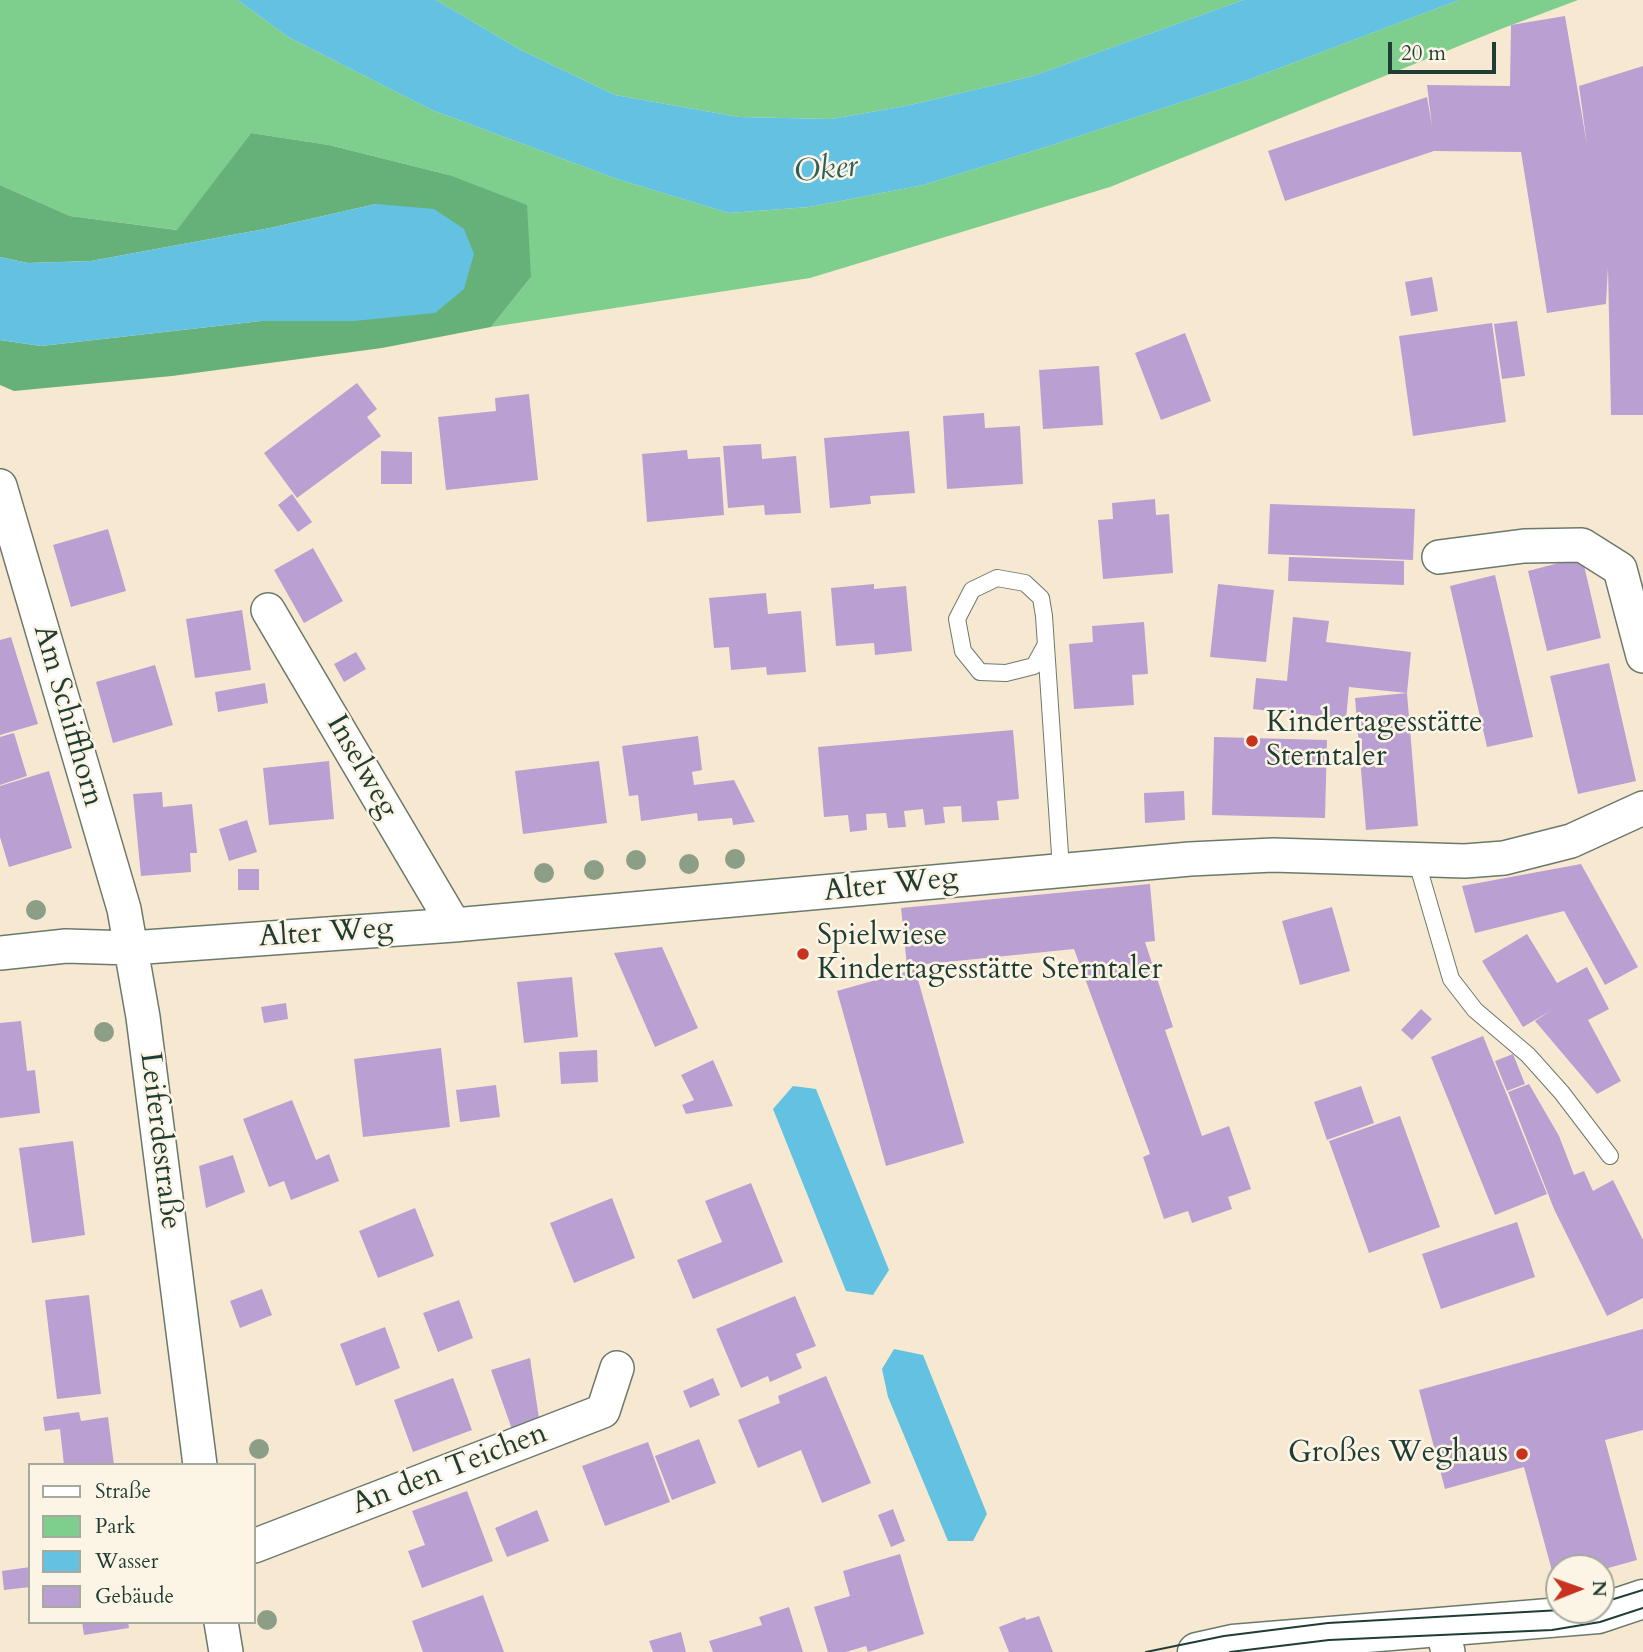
<!DOCTYPE html>
<meta charset="utf-8">
<style>
body{margin:0}
#map{position:relative;width:1643px;height:1652px;overflow:hidden;background:#f7e9d1;font-family:Cardo,serif}
canvas{display:block}
.legend{position:absolute;left:28px;top:1463px;width:228px;height:161px;box-sizing:border-box;background:#fcf5e5;border:2px solid #a4ab9e;margin:0;padding:9px 12px;list-style:none;font-size:21px;color:#1f3d34}
.legend li{display:flex;align-items:center;gap:14px;height:35px}
.legend b{width:35px;border:2px solid #a4ab9e}
.north{position:absolute;left:1545px;top:1554px;width:70px;height:70px;box-sizing:border-box;background:#fcf5e5;border:2px solid #a4ab9e;border-radius:50%;rotate:89deg;font-size:19px;font-weight:700;line-height:28px;text-align:center;color:#1f3d34}
.north::after{content:'';display:block;margin:auto;width:24px;height:32px;background:#c8321e;clip-path:polygon(50% 0,100% 100%,50% 72%,0 100%)}
.scale{position:absolute;left:1388px;top:42px;width:108px;height:32px;box-sizing:border-box;border:4px solid #1f3d34;border-top:0;padding-left:9px;font-size:21px;line-height:24px;white-space:nowrap;color:#1f3d34;-webkit-text-stroke:5px #fcf5e5;paint-order:stroke}
</style>
<div id="map">
<canvas width="1643" height="1652"></canvas>
<ul class="legend">
<li><b style="height:9px;background:#fff"></b>Straße</li>
<li><b style="height:19px;background:#7ece8e"></b>Park</li>
<li><b style="height:19px;background:#63c1e1"></b>Wasser</li>
<li><b style="height:19px;background:#b99fd2"></b>Gebäude</li>
</ul>
<div class="north">N</div>
<div class="scale">20 m</div>
</div>
<script>
const context = document.querySelector('canvas').getContext('2d');
context.lineJoin = 'round';
function fill(path, color) { context.fillStyle = color; context.fill(path, 'evenodd'); }
const toPath = rows => new Path2D(rows.map(r => 'M' + r).join(''));
function strokePath(path, color, width, dash) { context.strokeStyle = color; context.lineWidth = width; context.lineCap = dash ? 'butt' : 'round'; context.setLineDash(dash || []); context.stroke(path); }
function drawText(font, color, halo, rows, align = 'center') {
  context.font = font + ' Cardo,serif'; context.lineWidth = 5; context.setLineDash([]); context.textBaseline = 'middle'; context.strokeStyle = halo; context.fillStyle = color; for (const [text, x, y, turn = 0] of rows) {
    context.save(); context.translate(x, y); context.rotate((+turn || 0) * Math.PI / 180); context.textAlign = isNaN(turn) ? turn : align; if (halo) context.strokeText(text, 0, 0); context.fillText(text, 0, 0); context.restore();
  }
}
fill(toPath([
 [0,0,238,0,288,37,432,110,617,179,729,213,809,207,923,185,1046,147,1248,80,1459,0,1578,0,1501,29,1110,187,810,278,491,327,531,277,449,175,329,145,251,133,178,230,70,216,0,185],
 [436,0,1243,0,1033,76,906,106,831,119,739,117,615,95,519,49]
]), '#7ece8e');
fill(toPath([
 [251,133,329,145,449,175,527,205,531,277,491,327,382,348,172,376,14,391,0,385,0,340,41,346,261,321,354,321,376,204,270,228,91,261,28,263,0,257,0,185,70,216,177,230]
]), '#66b179');
fill(toPath([
 [238,0,436,0,519,49,615,95,739,117,831,119,906,106,1033,76,1243,0,1459,0,1248,80,1046,147,923,185,809,207,729,213,617,179,432,110,288,37],
 [376,204,434,209,464,229,474,254,464,289,435,313,354,321,261,321,41,346,0,340,0,257,28,263,91,261,270,228],
 [793,1086,816,1089,889,1270,873,1295,846,1291,773,1109],
 [894,1349,923,1355,987,1514,973,1541,948,1541,888,1397,882,1369]
]), '#63c1e1');
fill(toPath([
 [1565,16,1587,145,1579,86,1643,66,1643,415,1611,415,1608,267,1606,304,1547,313,1521,152,1434,151,1285,201,1268,151,1427,97,1432,126,1427,85,1510,86,1511,25],
 [1432,277,1438,311,1411,316,1405,282],
 [1517,321,1525,376,1502,379,1494,324],
 [1492,323,1506,422,1413,436,1399,336],
 [1185,333,1211,401,1161,420,1135,353],
 [1099,366,1103,425,1043,429,1039,370],
 [357,383,377,409,367,417,381,436,297,498,264,453],
 [529,394,538,480,446,490,438,417,496,411,495,398],
 [984,413,985,428,1020,426,1023,484,947,489,943,416],
 [909,431,915,493,870,496,871,504,830,508,824,438],
 [761,444,762,459,796,456,801,513,765,515,764,505,728,508,723,446],
 [687,450,688,459,720,457,724,515,647,522,642,454],
 [381,451,412,452,412,484,381,484],
 [292,494,312,522,298,532,278,505],
 [1155,499,1156,515,1169,514,1173,573,1103,579,1098,520,1113,519,1112,503],
 [1270,504,1415,509,1413,560,1268,554],
 [108,529,126,591,71,607,53,545],
 [313,548,343,601,304,623,274,570],
 [1289,557,1404,561,1404,585,1288,581],
 [1582,557,1601,638,1547,651,1528,571],
 [1495,575,1533,737,1487,747,1450,586],
 [874,584,874,589,906,586,912,651,875,655,874,643,836,646,831,588],
 [1218,584,1274,590,1266,662,1210,657],
 [766,593,768,614,801,611,806,672,767,675,766,667,731,670,729,647,714,648,709,598],
 [242,610,251,670,195,678,186,619],
 [1293,617,1329,621,1326,642,1411,652,1407,693,1418,826,1366,830,1355,698,1407,693,1349,687,1346,719,1253,709,1256,678,1287,681],
 [1144,622,1148,674,1132,675,1134,705,1074,709,1069,644,1093,642,1092,626],
 [11,637,38,724,0,735,0,640],
 [356,652,366,669,344,682,334,664],
 [1609,663,1636,781,1578,794,1550,676],
 [155,665,173,725,113,743,96,682],
 [265,683,268,703,218,712,215,692],
 [1013,730,1019,799,997,801,999,820,962,822,961,806,943,807,945,823,925,825,923,809,904,811,906,827,888,828,886,813,866,814,867,830,850,832,848,815,824,817,818,747],
 [14,733,27,776,0,785,0,737],
 [698,736,702,770,692,772,694,785,734,780,755,822,733,825,732,818,698,821,697,813,641,821,638,795,629,796,622,746],
 [1214,737,1327,740,1325,818,1212,815],
 [329,761,334,819,269,825,263,768],
 [599,761,607,823,523,834,515,771],
 [49,771,72,848,9,867,0,837,0,786],
 [1184,791,1185,820,1145,823,1144,793],
 [162,792,163,807,192,804,197,853,190,853,191,872,141,876,133,794],
 [247,820,257,852,229,861,219,829],
 [1581,864,1638,967,1605,985,1564,911,1475,933,1462,886],
 [238,869,259,869,259,890,238,890],
 [1150,884,1155,941,1145,942,1173,1027,1165,1030,1202,1136,1229,1126,1251,1189,1228,1197,1232,1209,1192,1223,1188,1211,1164,1219,1143,1157,1150,1154,1074,949,907,966,901,908],
 [1332,907,1350,971,1300,985,1282,921],
 [1527,934,1557,983,1587,967,1609,1009,1588,1020,1621,1081,1597,1094,1535,1021,1552,1010,1523,1027,1482,961],
 [662,947,698,1028,655,1047,614,953],
 [915,969,964,1143,886,1166,837,991],
 [572,977,578,1037,524,1043,517,982],
 [286,1003,288,1019,264,1023,261,1007],
 [1421,1009,1432,1019,1412,1040,1401,1030],
 [21,1021,27,1071,35,1070,40,1113,0,1118,0,1023],
 [1483,1036,1547,1194,1495,1215,1431,1057],
 [441,1048,450,1127,363,1137,354,1059],
 [597,1050,598,1082,561,1084,559,1052],
 [1513,1054,1525,1084,1507,1091,1495,1061],
 [713,1060,733,1106,686,1114,682,1105,694,1100,681,1075],
 [1529,1084,1559,1136,1574,1175,1584,1171,1593,1191,1613,1180,1643,1240,1643,1298,1607,1316,1554,1209,1508,1092],
 [496,1085,500,1117,460,1122,456,1090],
 [1361,1086,1374,1123,1327,1140,1314,1102],
 [292,1100,316,1160,329,1154,339,1181,291,1200,284,1181,269,1187,243,1119],
 [1400,1116,1440,1227,1369,1253,1329,1141],
 [73,1141,85,1235,32,1243,19,1148],
 [233,1155,245,1192,206,1208,199,1166],
 [751,1183,783,1262,693,1299,677,1260,722,1242,705,1201],
 [612,1198,635,1258,574,1283,550,1223],
 [415,1208,434,1256,378,1278,359,1231],
 [1517,1222,1535,1277,1441,1309,1422,1254],
 [262,1289,272,1315,240,1328,230,1301],
 [89,1295,101,1394,57,1399,45,1300],
 [795,1296,816,1346,796,1354,802,1368,770,1382,768,1376,741,1388,716,1329],
 [459,1300,473,1338,438,1352,423,1313],
 [385,1327,400,1368,356,1386,340,1344],
 [1643,1329,1643,1430,1605,1440,1637,1560,1601,1570,1559,1568,1559,1581,1555,1582,1524,1467,1445,1489,1419,1390],
 [530,1358,540,1425,514,1435,491,1370],
 [826,1376,871,1483,822,1503,801,1450,758,1468,738,1420,780,1403,778,1396],
 [453,1378,472,1430,413,1452,394,1400],
 [713,1378,720,1395,690,1408,683,1391],
 [79,1412,81,1421,108,1417,114,1465,64,1465,60,1429,45,1431,43,1417],
 [699,1439,716,1483,672,1500,655,1456],
 [648,1442,670,1502,605,1526,582,1466],
 [467,1491,493,1561,422,1588,408,1551,425,1545,412,1511],
 [893,1509,905,1541,891,1547,878,1515],
 [537,1510,549,1541,507,1557,495,1528],
 [900,1554,924,1634,868,1652,866,1646,846,1652,828,1652,814,1607,850,1596,843,1571],
 [30,1567,30,1587,4,1590,2,1571],
 [483,1595,504,1652,423,1652,412,1621],
 [789,1607,803,1652,713,1652,709,1641,762,1625,759,1617],
 [1039,1616,1053,1652,1009,1652,999,1627,1025,1617,1026,1620],
 [82,1622,128,1622,129,1628,84,1635],
 [681,1632,686,1652,653,1652,649,1641]
]), '#b99fd2');
const lane = toPath([
 [1045,646,1034,666,1006,673,980,672,963,651,957,619,972,590,997,578,1025,583,1041,598,1044,616,1061,869],
 [1416,859,1451,979,1475,1010,1528,1055,1562,1093,1610,1156]
]);
const street = toPath([
 [0,486,124,909,143,1017,200,1465],
 [1439,557,1524,546,1582,545,1620,569,1643,656],
 [268,610,454,925],
 [0,953,66,946,131,948,454,925,1190,859,1273,855,1465,861,1504,858,1571,841,1643,808],
 [254,1546,603,1411,617,1368],
 [221,1622,226,1652],
 [1442,1626,1448,1652]
]);
const secondary = toPath([
 [1197,1652,1233,1644,1598,1614,1643,1599]
]);
strokePath(lane, '#6b796b', 18);
strokePath(street, '#6b796b', 36);
strokePath(secondary, '#6b796b', 41);
strokePath(lane, '#fff', 16);
strokePath(street, '#fff', 33);
strokePath(secondary, '#fff', 38);
strokePath(toPath([
 [1601,1603,1643,1590],
 [1146,1652,1224,1636,1328,1623,1561,1610],
 [1230,1652,1329,1640,1552,1630,1600,1622,1643,1608]
]), '#1f3d34', 2);
context.fillStyle = '#8d9e87';
for (const [x, y] of [
 [735,859],
 [636,860],
 [689,864],
 [594,870],
 [544,873],
 [36,910],
 [104,1032],
 [259,1449],
 [267,1620]
]) { context.beginPath(); context.arc(x, y, 10, 0, 2 * Math.PI); context.fill(); }
for (const [x, y, r, color] of [
 [1252,741,7,"#c8321e"],
 [803,954,7,"#c8321e"],
 [1522,1454,7,"#c8321e"]
]) { const dot = new Path2D(); dot.arc(x, y, r, 0, 2 * Math.PI); context.fillStyle = color; context.fill(dot); strokePath(dot, '#fcf5e5', 2.5); }
drawText('30px', '#1f3d34', '#fcf5e5', [
 ["Am Schiffhorn",67,716,74],
 ["Inselweg",361,767,60],
 ["Alter Weg",891,886,-6],
 ["Alter Weg",326,934,-4],
 ["Leiferdestraße",159,1141,83],
 ["An den Teichen",450,1470,-21]
]);
drawText('30px', '#1f3d34', '#fcf5e5', [
 ["Kindertagesstätte",1266,724],
 ["Sterntaler",1266,758],
 ["Spielwiese",817,937],
 ["Kindertagesstätte Sterntaler",817,971],
 ["Großes Weghaus",1508,1454,"right"]
], 'left');
drawText('italic 32px', '#305e5f', '#fcf5e5', [
 ["Oker",826,171,-6]
]);
</script>
